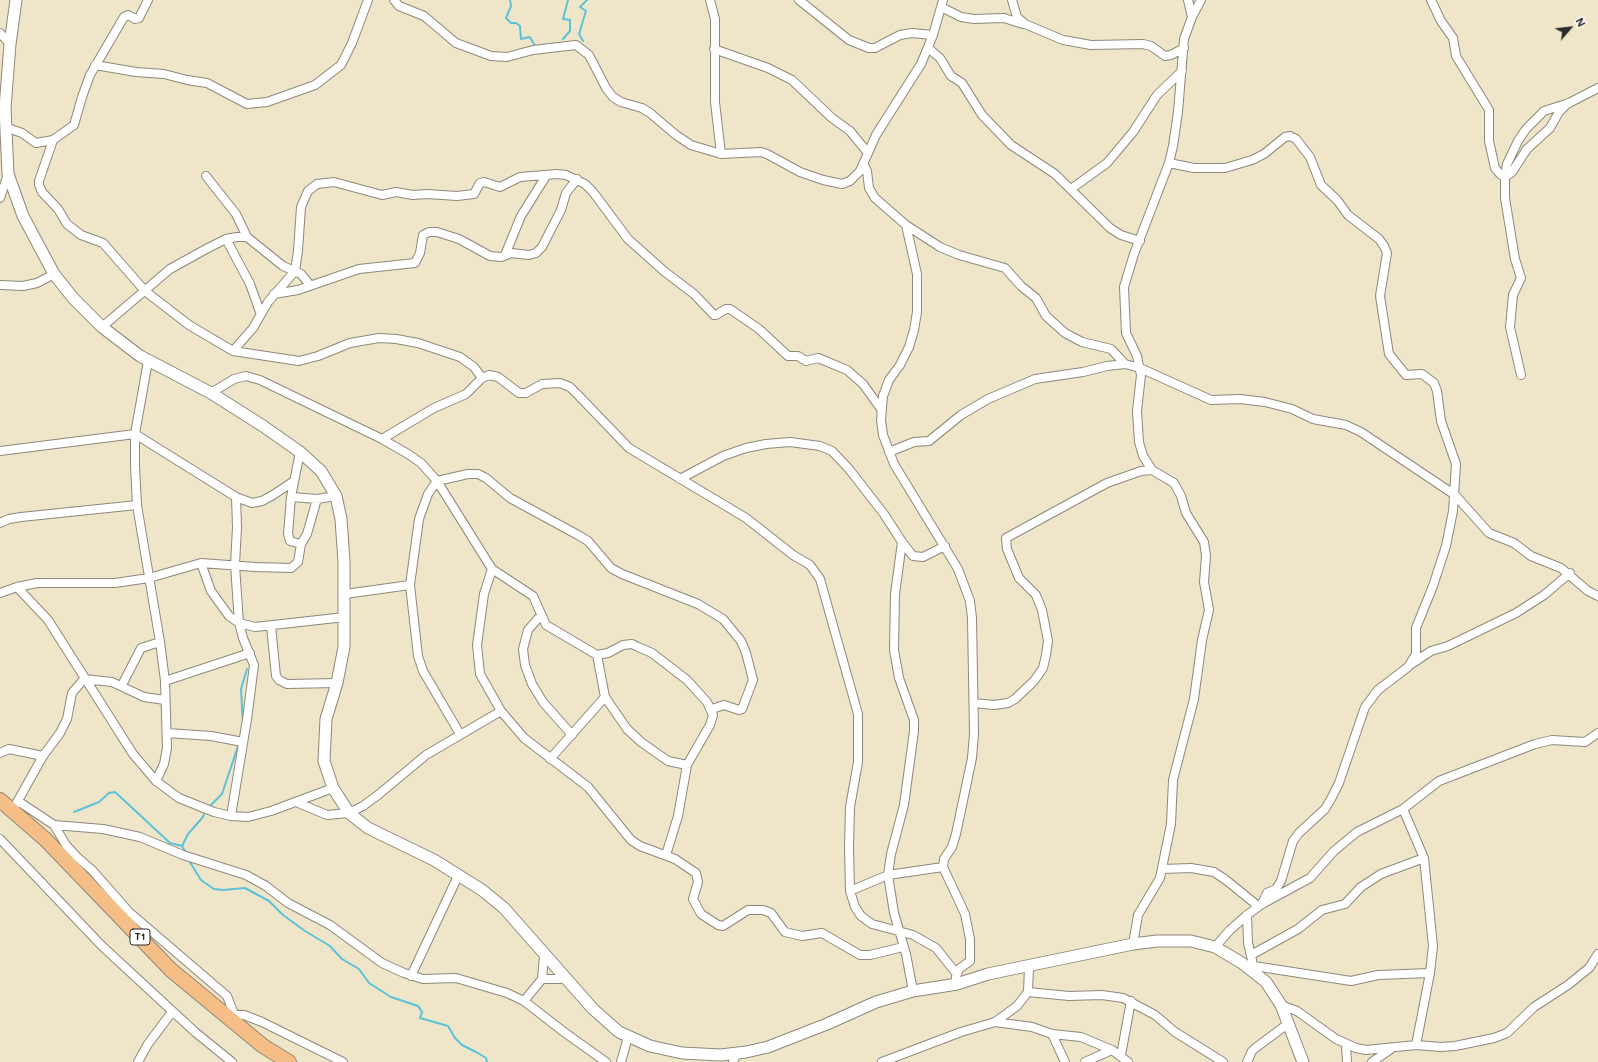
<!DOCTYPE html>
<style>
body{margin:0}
#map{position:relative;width:1598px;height:1062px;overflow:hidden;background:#efe6ca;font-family:Mali,sans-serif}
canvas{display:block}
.north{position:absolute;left:1550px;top:8px;width:40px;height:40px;-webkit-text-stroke:3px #fff;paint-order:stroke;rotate:62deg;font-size:11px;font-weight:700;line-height:16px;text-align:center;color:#2b2b2b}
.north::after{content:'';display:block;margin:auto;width:14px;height:18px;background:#2b2b2b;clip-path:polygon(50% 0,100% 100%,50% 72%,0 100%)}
</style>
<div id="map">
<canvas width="1598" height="1062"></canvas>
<div class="north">N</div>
</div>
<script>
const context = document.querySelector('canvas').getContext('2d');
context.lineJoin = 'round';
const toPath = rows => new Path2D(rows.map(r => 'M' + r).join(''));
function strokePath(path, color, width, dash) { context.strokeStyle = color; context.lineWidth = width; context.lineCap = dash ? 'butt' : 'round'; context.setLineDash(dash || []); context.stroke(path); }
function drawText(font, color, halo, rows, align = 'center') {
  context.font = font + ' Mali,sans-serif'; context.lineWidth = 3; context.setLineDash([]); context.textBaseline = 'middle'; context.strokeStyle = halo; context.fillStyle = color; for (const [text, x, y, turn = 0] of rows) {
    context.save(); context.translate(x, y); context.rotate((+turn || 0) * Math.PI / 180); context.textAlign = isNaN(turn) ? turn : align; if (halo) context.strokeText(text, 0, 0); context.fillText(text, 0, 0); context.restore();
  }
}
strokePath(toPath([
 [510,0,511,6,506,18,511,23,516,23,520,26,521,39,530,37,535,46],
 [563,39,570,31,570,20,563,19,568,0],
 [583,41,579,34,586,11,580,7,587,0],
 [243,723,241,689,247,669],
 [208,808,222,794,239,743],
 [74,812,99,802,109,793,115,792,170,843,182,846,186,853],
 [182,846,188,834,203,817,205,811],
 [188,859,201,880,208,885,214,889,223,890,245,888,269,901,283,915,305,931,330,946,342,959,359,969,369,983,391,997,418,1006,422,1012,420,1018,448,1026,455,1038,462,1045,476,1052,486,1058,487,1062]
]), '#5cc2da', 2);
const minor = toPath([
 [148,0,139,18,135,19,128,15,124,17,90,75,82,97,74,125,53,140,39,181,39,185,42,192,58,209,67,224,81,235,103,243,145,291,189,325,233,351,299,361,318,356,350,343,379,338,396,339,418,343,460,357,474,367,482,378],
 [394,0,399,6,424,16,456,43,491,56,507,57,533,50,576,45,589,55,606,88,613,97,621,102,642,108,650,113,676,135,691,145,721,154,761,152,767,154,800,172,823,180,842,184,850,181,860,171,876,135,921,64,933,35,943,0],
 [710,0,715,19,715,102,721,154],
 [799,0,849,40,869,48,875,48,900,35,912,33,933,35],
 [1012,0,1017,17,1025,24,1063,40,1091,45,1143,44,1151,46,1165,56,1171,55,1184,48],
 [1188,0,1192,17],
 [1431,0,1441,21,1453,38,1456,56,1489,110,1489,141,1495,168,1500,174,1505,177,1512,172,1527,149,1550,128,1559,112,1568,103],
 [941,7,961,17,974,19,1004,18,1023,24],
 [0,33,10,44],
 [928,48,940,58,951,76,962,83,982,115,1011,145,1055,174,1110,228,1121,235,1140,241],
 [714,49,768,68,792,80,832,118,850,131,868,153],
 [95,65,136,72,164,74,187,80,207,83,247,104,267,102,315,85,341,65,352,43,368,0],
 [5,127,22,133,36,143,53,140],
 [1169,163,1194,168,1225,168,1252,160,1264,154,1285,137,1290,136,1296,139,1310,157,1321,185,1337,200,1348,215,1379,239,1384,246,1387,253,1380,296,1389,354,1406,375,1422,374,1434,383,1437,391,1441,421,1456,464,1453,511,1446,546,1433,586,1416,628,1416,654,1408,667,1378,690,1365,707,1339,783,1332,797,1325,809,1299,833,1293,841,1281,881,1276,889,1267,893,1262,904],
 [864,165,867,171,869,188,875,198,906,225,940,247,959,255,1005,268,1021,286,1036,298,1046,316,1065,333,1082,342,1111,349,1125,364],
 [206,176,236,214,247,237],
 [1071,189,1107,163,1133,132,1157,95,1182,71],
 [0,198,8,174],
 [906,225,917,274,917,312,914,330,909,347,900,365,889,380,883,396,881,420,883,435,894,464,958,569,970,601,972,618,974,734,972,758,956,834,952,847,944,859,943,867,965,914,970,939,970,961,959,969,956,977],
 [226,239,250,284,260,312],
 [505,255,521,216,546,176],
 [0,285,23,286,37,283,54,274],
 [274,294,298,290,359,269,415,263,420,253,423,235,429,232,437,232,459,239,490,256,501,257,511,253,529,255,536,253,542,247,561,210,566,193,577,179],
 [102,327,170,269,208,248,226,239,237,237,247,237,283,266,301,274,310,285],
 [233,351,253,328,268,302,295,271,298,251,301,207,308,191,317,184,334,182,382,195,396,192,413,195,427,194,457,196,474,194,480,183,484,182,500,187,520,177,557,174,566,175,585,184,593,192,628,239,665,272,694,294,714,315,716,315,726,309,730,309,759,329,788,356,798,356,806,361,818,358,823,360,847,370,863,384,881,409],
 [148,361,135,434,135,466,137,505,160,642,165,681,167,748,164,764,156,781],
 [1521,375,1510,327,1513,295,1521,278,1515,259,1505,198,1505,177,1507,164,1518,141,1526,129,1544,111,1569,103,1598,88],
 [211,393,234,379,246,376,260,380,382,439,408,454,421,463,437,481,492,569,533,596,546,625,597,655,608,653,623,645,632,644,638,647,652,653,687,680,707,702,713,715,710,725,687,765,678,816,666,855],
 [382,439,434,408,466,394,482,378,489,375,498,377,519,393,526,393,542,384,560,383,570,387,579,396,629,448,746,518,793,555,810,565,820,579,858,714,858,762,850,807,849,847,850,891,855,907,861,916,872,924,913,935,936,948,956,973],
 [0,451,135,434,236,497,252,503,262,501,273,495,294,481],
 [300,452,291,497,288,534,290,541,301,544],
 [889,452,914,442,929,441,961,415,988,399,1035,379,1083,372,1107,366,1125,364,1140,368,1211,400,1240,399,1265,402,1292,409,1313,419,1346,425,1361,432,1455,495,1489,533,1514,543,1531,556,1561,568,1588,591,1598,596],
 [680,479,723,456,746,448,766,444,790,442,820,446,832,451,849,469,884,514,902,542,913,556,923,557,945,546],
 [291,497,317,499,336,496],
 [0,523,9,519,21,517,137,505],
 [902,542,895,594,894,650,899,678,914,720,914,731,904,805,891,854,888,875,894,913,906,954,913,991],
 [201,563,211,591,229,616,239,623,255,627,345,617],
 [492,569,484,594,477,645,480,674,501,711,524,738,588,787,631,840,640,846,675,859,696,873,698,882,693,899,701,914,718,925,723,926,748,910,763,910,771,913,785,932,802,936,822,933,860,955,870,955,903,947],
 [17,587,48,620,133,754,156,781,179,798,214,812,231,816,248,817,271,811,333,788],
 [0,593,17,587,37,583,115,583,149,578,201,563,255,567,291,568,298,562,301,544,307,534,317,499],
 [345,594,410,585],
 [541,615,528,630,523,649,525,665,532,684,543,702,572,735],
 [271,626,276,676,279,680,287,684,337,683],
 [597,655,605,697,627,729,641,742,668,761,687,765],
 [1410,665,1431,651,1448,646,1516,613,1544,595,1570,573],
 [165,681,250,653],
 [122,685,141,648,160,642],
 [974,703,994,705,1008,703,1015,699,1034,681,1043,668,1046,655,1048,641,1042,610,1036,595,1019,578,1007,549,1006,538,1107,483,1141,471,1152,470],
 [167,733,211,736,243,742],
 [460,734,423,671,418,656,410,585,419,519,428,494,437,481,468,474,478,474,486,478,510,498,578,535,588,541,611,568,622,574,698,604,723,619,741,641,746,653,753,680,742,709,739,710,724,705,712,709],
 [0,753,9,749,43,756],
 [550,759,605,697],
 [18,801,54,825,103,829,140,837,183,855,246,875,266,886,288,903,330,925,382,963,404,973,423,979,456,978,507,993,524,1001,564,1032,606,1062],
 [296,802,327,815,349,813,363,806,378,795,426,755,501,711],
 [15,806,43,756,60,733,67,719,72,693,84,679,112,682,144,697,165,700],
 [1403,809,1424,858,1433,946,1430,973,1416,1045],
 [231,816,247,719,254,665,243,638,239,623,235,565,237,527,236,497],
 [54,825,66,845,77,857,92,870,129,912,227,996,234,1014],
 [0,839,102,946,195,1032,232,1062],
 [1162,869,1191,868,1214,872,1226,880,1258,906],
 [850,891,888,875,943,867],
 [1247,915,1248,943,1252,960],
 [1133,944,1138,915,1160,878,1171,824,1173,780,1194,699,1202,640,1209,610,1204,582,1206,556,1204,542,1186,513,1181,496,1174,483,1152,470,1143,456,1139,442,1137,411,1141,375,1137,356,1126,333,1124,287,1134,254,1169,163,1173,146,1178,112,1184,39,1192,17,1201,0],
 [1215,947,1230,930,1247,915,1262,904,1310,878,1334,851,1357,832,1403,809,1439,781,1535,744,1552,740,1585,742,1598,733],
 [1251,955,1298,929,1322,910,1345,904,1361,887,1381,874,1424,858],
 [1254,966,1351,981,1378,975,1430,973],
 [411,976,458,876],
 [542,979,565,979],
 [1028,992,1069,996,1102,995,1123,998,1155,1015,1175,1032,1223,1062],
 [524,1001,542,979,544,956],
 [1281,1005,1297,1011,1336,1039,1356,1048,1366,1050,1416,1045,1441,1047,1455,1046,1494,1038,1507,1033,1534,1007,1568,985,1589,968,1598,954],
 [228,1014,244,1015,262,1022,343,1062],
 [995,1022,1017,1006,1028,992,1029,967],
 [1052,1034,1065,1062],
 [1346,1045,1347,1062],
 [1121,1055,1131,1001],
 [138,1062,148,1044,172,1012],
 [621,1062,628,1037],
 [733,1062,737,1053],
 [882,1062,961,1032,995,1022,1032,1027,1052,1034,1081,1037,1112,1050,1128,1062],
 [1085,1062,1112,1050],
 [1247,1062,1252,1051,1258,1046,1289,1023],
 [1372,1062,1391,1049]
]);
const tertiary = toPath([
 [16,0,10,44,5,108,8,174,23,216,54,274,73,298,102,327,140,356,211,393,263,426,300,452,321,471,336,496,341,519,344,562,344,647,337,683,326,719,324,761,333,788,349,813,368,828,434,860,482,890,504,908,593,1009,619,1032,650,1046,682,1053,721,1055,746,1052,768,1047,827,1024,876,1002,913,991,957,984,988,974,1133,944,1157,941,1191,941,1215,947,1242,963,1266,982,1281,1005,1303,1062]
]);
const trunk = toPath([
 [0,800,46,840,171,970,263,1046,289,1062]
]);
strokePath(minor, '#8d887a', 10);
strokePath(tertiary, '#8d887a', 13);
strokePath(trunk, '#8d887a', 16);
strokePath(minor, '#fff', 8);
strokePath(tertiary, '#fff', 11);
strokePath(trunk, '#f6be87', 14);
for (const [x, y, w] of [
 [140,937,20]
]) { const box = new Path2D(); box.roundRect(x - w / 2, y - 8, w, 16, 3); context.fillStyle = '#fff'; context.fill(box); strokePath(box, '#2b2b2b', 1); }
drawText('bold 10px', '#2b2b2b', null, [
 ["T1",140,937]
]);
</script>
